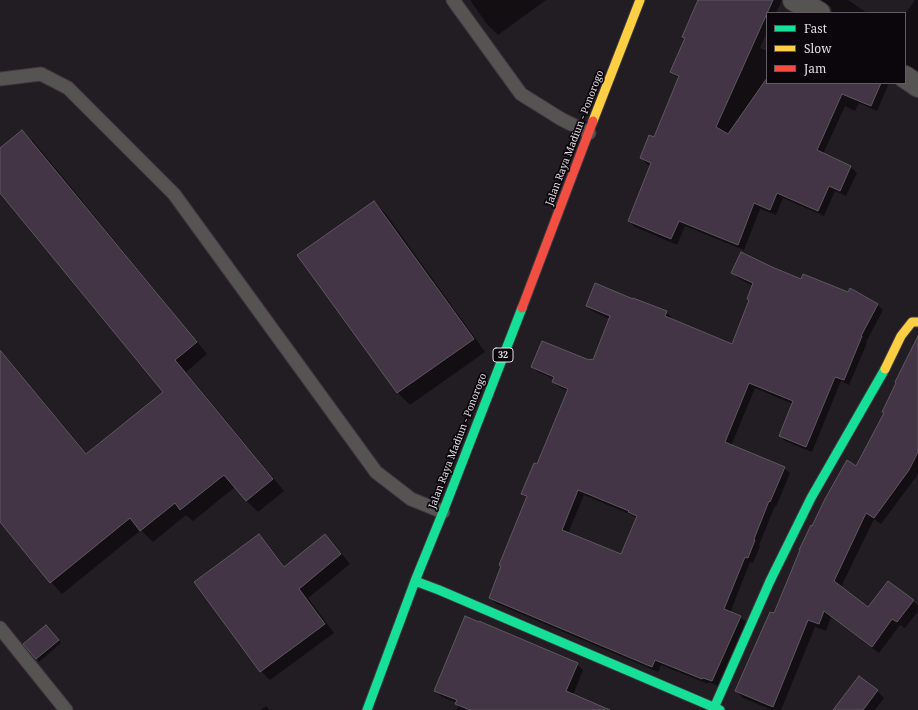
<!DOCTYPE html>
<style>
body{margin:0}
#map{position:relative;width:918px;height:710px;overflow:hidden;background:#221c23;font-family:"Noto Serif",serif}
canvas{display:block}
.legend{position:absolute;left:766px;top:12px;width:140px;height:72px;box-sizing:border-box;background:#0a060b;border:1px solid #625c63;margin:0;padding:5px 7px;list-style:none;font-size:12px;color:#e5dde7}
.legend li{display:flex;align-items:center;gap:8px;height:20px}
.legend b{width:20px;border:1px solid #625c63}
</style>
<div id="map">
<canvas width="918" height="710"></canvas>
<ul class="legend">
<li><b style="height:5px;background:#16e098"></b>Fast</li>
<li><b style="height:5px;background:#ffcf43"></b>Slow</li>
<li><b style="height:5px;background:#f24e42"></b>Jam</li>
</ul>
</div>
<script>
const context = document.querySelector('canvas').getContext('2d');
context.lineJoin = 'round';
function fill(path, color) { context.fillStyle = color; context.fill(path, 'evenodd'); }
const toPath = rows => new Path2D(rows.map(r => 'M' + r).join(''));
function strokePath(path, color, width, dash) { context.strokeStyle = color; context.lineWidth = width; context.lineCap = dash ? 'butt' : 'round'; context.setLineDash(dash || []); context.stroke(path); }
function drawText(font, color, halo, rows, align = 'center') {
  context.font = font + ' "Noto Serif",serif'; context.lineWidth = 3.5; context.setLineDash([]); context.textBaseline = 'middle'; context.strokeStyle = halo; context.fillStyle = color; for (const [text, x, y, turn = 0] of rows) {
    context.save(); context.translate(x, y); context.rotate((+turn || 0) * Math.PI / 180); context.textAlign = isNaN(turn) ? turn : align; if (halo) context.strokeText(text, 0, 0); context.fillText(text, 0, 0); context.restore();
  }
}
fill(toPath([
 [470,0,546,0,498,35,486,23],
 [702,0,782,0,776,13,767,13,767,32,760,48,767,51,767,83,889,83,877,111,859,103,855,111,845,106,823,154,851,167,857,173,846,196,835,191,824,216,783,198,776,215,760,209,744,250,685,226,677,245,635,227,629,221,651,166,647,164,641,158,655,138,680,79,672,72,686,39,683,37],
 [819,0,848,0,867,13,832,13,831,7],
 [915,0,918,0,918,72,912,70,905,72,905,14],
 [22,131,34,142,207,354,186,372,284,491,258,512,247,501,235,487,193,521,186,515,153,542,141,530,62,594,51,582,0,521,0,349,87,454,165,392,0,191,0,149],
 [374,202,386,214,485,352,410,405,398,393,299,255],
 [771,268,802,280,848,293,850,289,878,305,883,310,866,342,867,343,849,385,841,381,812,452,785,441,780,436,793,404,755,388,731,446,784,468,790,473,776,507,775,506,759,545,760,546,753,563,750,562,730,613,740,617,746,622,718,686,708,682,708,684,661,665,658,672,495,603,490,597,502,567,500,565,527,498,522,493,538,465,568,391,559,387,553,382,554,379,538,372,532,367,593,361,610,319,592,311,587,306,666,312,672,318,671,320,732,345,750,301,748,299,753,286,738,278,733,273],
 [665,313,667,313,664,321],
 [584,495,632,515,637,518,621,555,568,533],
 [918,360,918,473,916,477,881,524,874,519,841,587,869,608,888,582,913,601,918,606,918,611,905,628,900,625,879,653,831,617,826,631,815,627,781,710,772,710,743,698,736,691,775,615,856,468],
 [259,535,268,545,285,567,324,535,334,544,350,564,308,598,334,633,270,680,261,671],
 [49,629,61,643,39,662,25,644],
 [577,664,583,670,573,695,606,710,457,710,458,706,456,704,457,703,442,697,436,691],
 [859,677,877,691,884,698,875,710,836,710],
 [266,706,270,710,260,710]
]), '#0007');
const building = toPath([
 [698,0,773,0,716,127,728,134,767,78,767,83,881,83,871,106,842,94,817,150,851,166,840,191,829,186,818,211,777,193,770,210,754,203,738,245,679,221,671,239,628,221,651,163,640,158,649,135,654,137,679,76,670,72,685,38,682,37,698,0],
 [22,130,197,342,175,360,273,479,246,501,224,475,180,510,175,503,140,531,130,518,50,583,0,522,0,350,86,454,163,392,0,193,0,148,22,130],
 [374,201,474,339,397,393,297,255,374,201],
 [741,252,772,267,801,279,803,274,848,292,850,288,878,304,861,336,862,336,844,380,835,377,806,447,779,436,793,401,749,383,725,442,785,467,770,502,769,501,754,539,755,540,748,558,745,557,724,609,741,616,712,681,703,678,702,679,655,660,652,667,489,598,501,566,499,565,527,496,521,494,534,463,537,464,568,389,552,382,554,377,531,367,542,341,589,360,590,359,593,360,610,316,586,306,595,283,633,299,633,298,667,311,665,316,732,344,749,300,747,299,753,283,731,273,741,252],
 [578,490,629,511,628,512,637,516,621,554,562,530,578,490],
 [918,336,918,452,909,470,874,518,866,513,834,581,868,607,888,581,914,600,897,622,892,619,872,647,824,611,819,624,808,620,773,707,735,691,770,612,774,613,800,550,799,550,811,525,812,526,825,499,847,460,856,466,884,413,882,412,896,383,895,382,918,336],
 [259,534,284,567,325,534,341,554,299,589,325,624,260,672,194,582,259,534],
 [465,616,479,622,479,621,578,663,566,691,610,710,470,710,455,704,457,700,434,691,465,616],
 [46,625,59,640,36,659,23,644,46,625],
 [859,676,878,690,863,710,833,710,859,676]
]);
fill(building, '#433546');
strokePath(building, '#5e585f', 1);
const lane = toPath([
 [453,0,521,94,561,119,589,133],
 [0,79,41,74,68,88,174,194,376,472,411,499,443,512],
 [0,628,66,710]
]);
const street = toPath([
 [794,0,809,7,819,13],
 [905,77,918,86]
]);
const fast = toPath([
 [415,581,439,590,720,710],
 [714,708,770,581,811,498,885,369],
 [367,710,415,581,443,512,522,308]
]);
const slow = toPath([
 [593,121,640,0],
 [885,369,901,336,912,322,918,322]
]);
const jam = toPath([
 [522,308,593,121]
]);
strokePath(lane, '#3c383e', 15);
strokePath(street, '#3c383e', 24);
strokePath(fast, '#3c383e', 11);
strokePath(slow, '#3c383e', 11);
strokePath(jam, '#3c383e', 11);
strokePath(lane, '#565353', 13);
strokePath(street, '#565353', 22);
strokePath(fast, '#16e098', 9);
strokePath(slow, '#ffcf43', 9);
strokePath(jam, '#f24e42', 9);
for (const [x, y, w] of [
 [503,355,20]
]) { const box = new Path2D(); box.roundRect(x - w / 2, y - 7, w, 14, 3); context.fillStyle = '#0a060b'; context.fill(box); strokePath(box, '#e5dde7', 1); }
drawText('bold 9px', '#e5dde7', null, [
 ["32",503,355]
]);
drawText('10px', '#e5dde7', '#0a060b', [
 ["Jalan Raya Madiun - Ponorogo",575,138,-69],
 ["Jalan Raya Madiun - Ponorogo",458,441,-69]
]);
</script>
